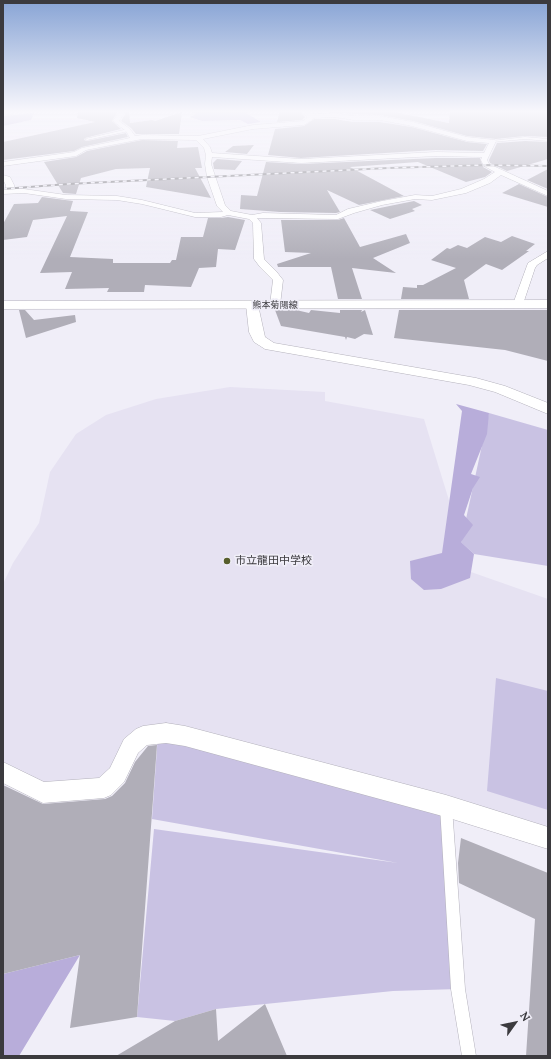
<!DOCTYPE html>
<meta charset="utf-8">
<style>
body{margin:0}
#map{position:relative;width:551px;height:1059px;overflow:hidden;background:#f0eef8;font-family:Lora,serif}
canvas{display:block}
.frame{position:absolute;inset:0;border:4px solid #3b3a3e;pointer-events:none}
.north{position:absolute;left:495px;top:1003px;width:40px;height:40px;-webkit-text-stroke:3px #f0eef8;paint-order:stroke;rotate:57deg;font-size:11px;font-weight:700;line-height:16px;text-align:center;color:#3b3a3e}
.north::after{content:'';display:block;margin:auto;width:14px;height:18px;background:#3b3a3e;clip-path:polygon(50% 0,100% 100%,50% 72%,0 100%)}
</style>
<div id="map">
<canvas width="551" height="1059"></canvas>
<div class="frame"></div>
<div class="north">N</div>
</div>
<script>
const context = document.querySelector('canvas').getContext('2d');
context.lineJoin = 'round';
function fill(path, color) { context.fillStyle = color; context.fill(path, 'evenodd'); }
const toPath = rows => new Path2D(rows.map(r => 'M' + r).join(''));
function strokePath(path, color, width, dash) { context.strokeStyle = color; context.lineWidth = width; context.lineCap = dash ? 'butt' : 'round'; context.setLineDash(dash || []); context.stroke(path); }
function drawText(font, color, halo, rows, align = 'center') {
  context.font = font + ' Lora,"Noto Sans JP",serif'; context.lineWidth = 3.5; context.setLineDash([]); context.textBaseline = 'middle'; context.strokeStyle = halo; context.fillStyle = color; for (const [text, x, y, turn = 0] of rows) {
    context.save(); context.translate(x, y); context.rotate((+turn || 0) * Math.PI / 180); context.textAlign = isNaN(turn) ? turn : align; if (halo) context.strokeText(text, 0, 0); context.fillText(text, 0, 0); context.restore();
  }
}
fill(toPath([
 [230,387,325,392,325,401,424,419,471,572,548,599,548,839,143,736,117,775,43,793,3,772,3,584,13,563,39,523,50,472,76,434,106,415,156,399]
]), '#e6e2f2');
fill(toPath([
 [489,413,548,430,548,566,474,554,461,542],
 [496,678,548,691,548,810,487,791],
 [158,734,446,806,458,989,393,991,216,1009,175,1021,137,1017,154,829,398,863,152,819]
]), '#c9c2e3');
fill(toPath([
 [189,111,252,111,246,113,261,122,248,124,240,120,202,121,190,117,196,114],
 [34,113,31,120,3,126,3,116],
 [456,404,489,413,487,434,471,474,480,477,473,488,464,515,473,525,461,542,474,554,470,578,441,589,424,590,411,579,410,561,442,553,462,411],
 [80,955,19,1056,3,1056,3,974]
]), '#b8adda');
fill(toPath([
 [78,111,118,111,112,121,121,129,85,138,84,140,87,141,126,133,128,137,82,147,74,151,3,160,3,142,95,122,77,118],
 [127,111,129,111,130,123,152,120,155,121,182,112,179,134,136,134,131,128,121,121],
 [280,111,300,111,305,117,302,120,277,122],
 [310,111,389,111,449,123,450,111,548,111,548,137,525,136,496,139,467,136,413,121,380,115,353,114,335,112,312,112],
 [314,119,335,119,353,122,380,122,412,127,467,142,487,144,483,151,436,150,301,158,268,155,275,129,304,126],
 [142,140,178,141,177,148,198,147,202,168,195,168,211,198,146,187,150,168,116,169,81,178,76,194,63,193,44,162,76,157,87,151],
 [525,141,548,142,548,159,507,171,490,163,489,160,497,143],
 [254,145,247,154,225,152,233,146],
 [436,158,480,158,483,167,492,172,485,177,466,182,418,162,350,167,404,196,359,205,327,190,340,212,336,213,280,212,240,209,241,195,257,196,266,162,301,164],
 [217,159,242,161,235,170,214,169,213,163],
 [548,169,548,189,527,180],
 [519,184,548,197,548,207,502,193],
 [42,197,73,201,70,211,88,212,70,257,113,259,113,263,170,263,172,260,176,260,181,237,203,237,208,218,221,218,228,217,245,220,235,250,218,249,216,267,199,268,191,287,145,285,144,292,107,292,109,288,65,289,72,272,40,273,67,216,33,220,27,237,3,240,3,224,14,204,38,203],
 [414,201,422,205,412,209,415,211,390,219,370,210],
 [344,218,360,247,406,234,410,243,373,258,396,273,352,268,362,299,338,299,331,267,278,267,277,264,311,253,285,252,281,220,338,220],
 [512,236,535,244,526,251,529,251,502,270,486,264,464,280,469,299,401,299,403,287,417,288,417,285,423,285,456,268,431,260,447,248,450,249,458,245,467,248,485,237,501,242],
 [19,310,25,310,34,320,75,315,76,322,26,338],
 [275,310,296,310,309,313,311,310,340,313,340,310,362,310,361,312,365,310,373,335,364,334,355,339,347,337,346,340,345,337,281,326],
 [399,310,548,310,548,361,505,350,394,338],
 [157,745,137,1017,70,1028,80,955,3,974,3,785,43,804,105,799,112,796,125,783,135,762,148,746],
 [461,838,548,873,548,1056,526,1056,535,919,459,883,458,863],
 [265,1004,287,1056,116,1056,175,1021,216,1009,218,1041]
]), '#b0aeb8');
const service = toPath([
 [128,129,129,131,87,140,85,139,128,129],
 [525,137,548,139,548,141,525,139,493,142,491,141,525,137],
 [446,801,450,803,452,807,465,989,476,1056,462,1056,451,989,440,807,442,803,446,801]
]);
const minor = toPath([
 [120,111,126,111,119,121,130,129,135,136,142,135,198,136,253,125,303,121,307,118,307,117,301,111,308,111,311,114,335,113,353,116,380,116,413,122,467,137,495,140,496,141,487,160,489,164,548,191,548,196,501,175,490,183,466,193,432,200,415,199,382,205,354,213,338,219,257,218,261,223,264,259,276,271,283,280,280,305,275,308,270,305,273,280,260,267,254,259,253,223,249,219,228,215,221,217,195,217,142,204,117,200,66,199,24,193,3,194,3,190,6,190,6,185,3,180,3,175,10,177,14,185,14,189,24,189,66,195,117,196,142,200,195,213,223,212,217,206,207,177,205,164,206,155,204,148,196,140,142,139,86,150,76,156,3,166,3,162,74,152,82,148,130,138,126,131,113,121,120,111],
 [335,117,353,120,380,120,412,126,467,141,489,143,484,153,436,152,301,159,212,153,210,147,203,139,253,129,304,125,312,120,313,118,335,117],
 [436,156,482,157,481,160,484,166,495,172,484,179,461,189,432,196,415,195,382,201,348,209,336,215,263,213,252,215,231,211,225,205,211,164,212,157,301,163,436,156],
 [548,251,548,258,537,265,535,268,523,304,518,307,514,306,513,304,528,263,548,251],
 [166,723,185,726,446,795,548,827,548,849,446,817,185,746,166,743,147,745,138,753,124,782,111,795,104,798,43,803,3,783,3,762,44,782,99,778,110,768,124,739,136,729,143,726,166,723]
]);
const tertiary = toPath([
 [252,301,256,302,258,305,265,337,274,343,476,378,505,386,548,403,548,414,495,392,469,385,265,349,254,342,249,332,246,305,248,302,252,301]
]);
const secondary = toPath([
 [548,300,548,308,3,309,3,301,548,300]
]);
strokePath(service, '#b4b2bc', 1);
strokePath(minor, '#b4b2bc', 1);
strokePath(tertiary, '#b4b2bc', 1);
strokePath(secondary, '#b4b2bc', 1);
fill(service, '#fff');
fill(minor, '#fff');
fill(tertiary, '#fff');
fill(secondary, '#fff');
const rail = toPath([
 [3,189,68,184,388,168,486,165,548,166]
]);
strokePath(rail, '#828187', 2);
strokePath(rail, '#f0eef8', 1.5, [4]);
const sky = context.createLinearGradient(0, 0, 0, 259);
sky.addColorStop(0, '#88a4d5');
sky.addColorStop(0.43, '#f8f7fc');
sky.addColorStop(1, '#f8f7fc00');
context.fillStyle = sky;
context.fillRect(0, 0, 551, 259);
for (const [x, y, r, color] of [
 [227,561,4,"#575e2c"]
]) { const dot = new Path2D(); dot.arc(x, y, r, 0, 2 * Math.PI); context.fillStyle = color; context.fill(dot); strokePath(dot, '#f0eef8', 1.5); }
drawText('9px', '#3b3a3e', '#f0eef8', [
 ["熊本菊陽線",275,305]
]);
drawText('11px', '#3b3a3e', '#f0eef8', [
 ["市立龍田中学校",235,561]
], 'left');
</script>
